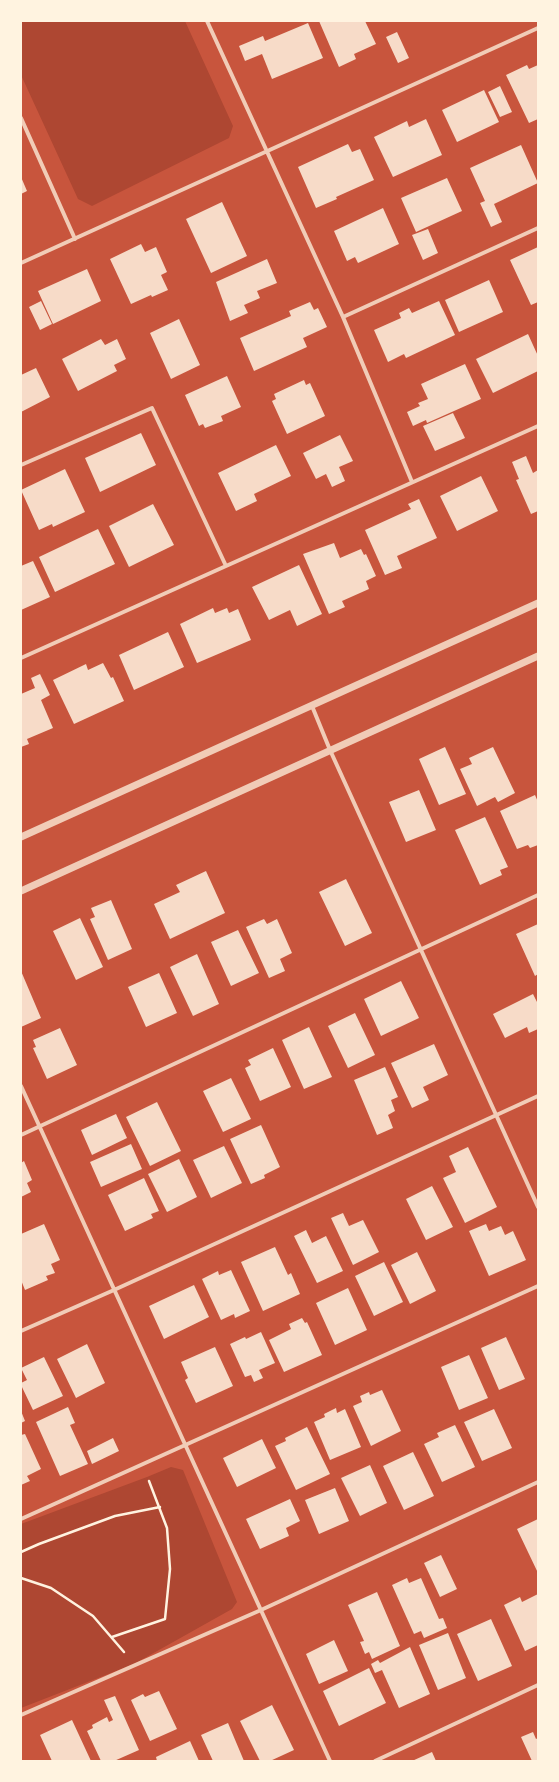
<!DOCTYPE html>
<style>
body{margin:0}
#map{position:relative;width:559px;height:1782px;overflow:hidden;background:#c8553d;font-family:Jost,sans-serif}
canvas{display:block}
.frame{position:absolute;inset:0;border:22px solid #fff3e0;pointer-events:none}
</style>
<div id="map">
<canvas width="559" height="1782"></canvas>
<div class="frame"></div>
</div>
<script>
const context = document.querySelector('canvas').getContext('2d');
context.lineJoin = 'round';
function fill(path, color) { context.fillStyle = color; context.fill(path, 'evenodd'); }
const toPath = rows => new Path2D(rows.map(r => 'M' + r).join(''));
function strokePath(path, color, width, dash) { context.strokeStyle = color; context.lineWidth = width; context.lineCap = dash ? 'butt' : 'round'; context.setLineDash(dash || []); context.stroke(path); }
fill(toPath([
 [21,21,185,21,233,126,229,138,92,206,78,199,21,75],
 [171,1467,183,1470,237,1602,232,1609,134,1664,21,1708,21,1524,147,1477]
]), '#ae4732');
fill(toPath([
 [319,21,365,21,376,44,354,54,356,59,339,67],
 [308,23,323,58,272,79,262,54,245,61,239,46,263,36,265,41],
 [397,32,409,58,398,63,386,37],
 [527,65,529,69,538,65,538,119,529,123,506,75],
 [500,86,512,112,500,117,488,92],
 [484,90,499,122,457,142,442,110],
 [426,119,442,155,393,177,374,137,407,121,409,127],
 [348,144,352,152,360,149,374,180,336,197,337,199,316,208,298,167],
 [521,145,538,183,494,204,502,222,491,227,480,203,485,201,470,168],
 [21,177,27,191,21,194],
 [447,178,462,211,416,232,401,198],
 [222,202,247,256,211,273,186,219],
 [383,208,399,244,358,263,355,257,347,261,334,231],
 [428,229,438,253,423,260,412,235],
 [141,244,145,252,156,247,167,272,161,275,168,290,152,297,151,295,131,304,110,259],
 [538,247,538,302,531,305,510,260],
 [267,259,277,283,257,291,260,298,244,305,248,313,230,321,216,282],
 [87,269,101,301,53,324,38,291],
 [489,280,503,312,459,332,445,300],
 [41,301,52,324,40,330,29,307],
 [439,301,455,335,406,358,404,354,388,362,374,330,401,318,399,313,409,308,412,313],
 [310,302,314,310,318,308,327,327,303,338,307,347,254,371,240,338,291,316,289,311],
 [179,319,200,365,171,379,150,333],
 [528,334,538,356,538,371,493,393,476,359],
 [101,339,105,345,117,339,126,359,114,365,117,371,78,391,62,359],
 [465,364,481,399,427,423,426,420,413,426,407,412,420,406,418,403,428,399,421,384],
 [36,368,50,397,21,412,21,375],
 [227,376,241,407,221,416,223,421,205,428,203,424,199,426,185,395],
 [304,380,306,385,310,383,325,416,287,434,272,401,276,399,274,394],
 [453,413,465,438,435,451,423,426],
 [141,433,156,465,100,492,85,458],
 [340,435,353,461,339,467,345,481,332,487,326,474,316,479,303,453],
 [276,445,291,476,254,494,257,501,236,511,218,473],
 [526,456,533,473,538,470,538,511,531,514,516,480,519,479,512,462],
 [65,469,85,512,53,527,52,524,39,530,21,490],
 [481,476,498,511,457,531,440,496],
 [419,499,437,538,397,556,402,568,385,575,365,530,411,509,408,504],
 [153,504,174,545,129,567,109,526],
 [98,529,115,564,55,592,39,557],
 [334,543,340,558,361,549,364,555,366,554,376,576,366,581,369,589,342,601,345,607,329,614,303,554],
 [33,561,50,597,21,610,21,566],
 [299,565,322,614,297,626,290,610,269,620,252,587],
 [213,608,215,613,227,608,229,613,238,609,251,640,197,663,180,624],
 [168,632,184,667,134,690,119,655],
 [103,663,111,678,113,677,124,701,74,724,53,680,86,664,88,670],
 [40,674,50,695,41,700,53,728,27,739,29,744,21,747,21,694,35,688,31,678],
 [445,747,466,794,439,805,419,759],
 [493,747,515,793,498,802,495,797,477,806,460,769,472,764,469,758],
 [419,790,436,830,406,842,389,802],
 [535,795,538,802,538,840,537,840,538,845,530,848,528,845,517,849,500,811],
 [485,817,508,867,500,870,502,875,480,885,455,830],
 [206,871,225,913,170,939,154,904,180,892,176,885],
 [346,879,372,933,345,946,319,892],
 [111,900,132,949,108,960,90,919,95,917,91,908],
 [80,918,103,967,76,980,53,931],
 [264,919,267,924,277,919,292,953,280,959,285,971,269,978,246,927],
 [538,924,538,974,535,976,516,934],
 [238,930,259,973,231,986,211,942],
 [197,954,219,1004,193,1016,170,967],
 [21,971,41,1018,21,1027],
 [159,973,177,1013,146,1027,128,987],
 [401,981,419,1018,381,1036,364,999],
 [533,994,538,1004,538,1029,529,1033,527,1027,505,1038,493,1014],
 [355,1013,375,1055,348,1068,328,1026],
 [309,1027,332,1077,304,1089,282,1040],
 [60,1028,77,1065,47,1079,33,1048,36,1047,33,1040],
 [434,1044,448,1075,423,1087,429,1100,412,1108,391,1063],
 [273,1048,291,1087,260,1101,245,1068,251,1065,248,1060],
 [385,1067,398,1097,391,1100,395,1111,388,1115,393,1128,377,1135,354,1080],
 [231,1078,251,1119,223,1132,203,1091],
 [157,1102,181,1151,150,1166,126,1117],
 [116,1114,127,1138,92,1155,81,1130],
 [261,1125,280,1167,264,1175,265,1178,251,1184,230,1139],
 [131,1144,142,1169,101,1187,90,1162],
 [224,1146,242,1183,211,1198,193,1160],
 [468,1147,497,1207,465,1223,443,1178,456,1172,449,1156],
 [179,1159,197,1197,167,1212,148,1174],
 [24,1161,32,1180,27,1183,31,1192,21,1197,21,1163],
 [144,1178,159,1211,151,1214,153,1218,125,1231,108,1195],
 [432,1186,453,1227,426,1240,406,1199],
 [343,1213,349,1226,363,1220,379,1252,353,1265,331,1218],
 [44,1224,60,1260,51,1264,55,1273,46,1276,48,1280,25,1290,21,1280,21,1234],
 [486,1224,489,1231,501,1226,505,1235,513,1231,526,1260,489,1276,469,1231],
 [306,1230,312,1243,326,1236,343,1271,317,1283,294,1236],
 [275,1247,288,1275,291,1273,300,1294,263,1311,241,1262],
 [417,1252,436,1291,410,1304,391,1265],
 [384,1262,403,1302,374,1316,355,1276],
 [231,1270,250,1311,235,1318,234,1314,221,1320,202,1279,218,1271,219,1275],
 [194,1285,209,1317,164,1339,149,1306],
 [348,1288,367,1330,335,1345,316,1303],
 [302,1318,305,1323,307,1322,322,1355,284,1372,269,1340,291,1329,289,1324],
 [261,1332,275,1363,259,1370,263,1378,254,1382,251,1375,245,1377,230,1344,245,1337,246,1339],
 [506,1337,525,1379,499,1390,481,1348],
 [87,1344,105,1383,76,1398,57,1359],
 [215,1347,233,1386,196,1403,185,1380,188,1378,181,1362],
 [469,1355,488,1398,459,1410,441,1367],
 [44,1357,63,1396,33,1410,21,1385,21,1383,27,1380,21,1368],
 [382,1390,401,1431,371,1446,353,1406,362,1402,360,1396,369,1392,370,1395],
 [68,1407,75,1423,70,1425,88,1464,60,1476,36,1422],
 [336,1408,337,1413,345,1409,361,1447,330,1460,314,1422,325,1417,324,1414],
 [494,1409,512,1448,482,1461,464,1422],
 [21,1411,25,1421,21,1423],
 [455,1425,475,1467,442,1482,424,1444,439,1437,437,1433],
 [307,1427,330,1474,296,1490,275,1446,286,1441,285,1438],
 [25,1434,41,1469,27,1476,30,1481,21,1485,21,1435],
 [113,1438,119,1451,92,1464,87,1451],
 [262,1439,276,1468,237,1487,223,1458],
 [413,1452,434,1496,404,1510,383,1466],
 [370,1465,387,1503,360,1516,341,1478],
 [335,1488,349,1521,319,1534,305,1500],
 [290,1499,300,1521,286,1528,289,1536,260,1549,246,1519],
 [538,1519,538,1573,517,1529],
 [441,1555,457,1589,440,1597,424,1563],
 [407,1578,409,1583,421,1578,439,1619,443,1618,447,1628,424,1638,421,1631,414,1634,392,1585],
 [377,1592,400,1646,372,1659,369,1652,365,1654,360,1642,364,1641,348,1605],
 [538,1594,538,1645,525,1651,504,1605,520,1597,522,1602],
 [491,1619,512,1666,478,1681,457,1634],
 [448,1633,466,1678,438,1690,419,1645],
 [334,1640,348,1671,319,1684,306,1654],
 [410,1647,430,1694,399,1708,382,1670,375,1673,371,1664,378,1660,380,1663],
 [369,1668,386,1703,339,1726,323,1691],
 [159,1691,177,1729,150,1741,131,1700,143,1694,145,1697],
 [115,1696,139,1750,114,1761,101,1761,87,1731,93,1728,92,1725,107,1717,109,1722,113,1720,104,1700],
 [272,1705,294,1750,270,1761,260,1761,240,1721],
 [72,1720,91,1761,52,1761,40,1735],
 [228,1723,244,1761,213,1761,201,1735],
 [533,1732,536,1739,538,1738,538,1761,532,1761,521,1737],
 [190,1741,199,1761,157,1761,156,1757],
 [432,1752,436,1761,412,1761]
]), '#f7dbc8');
strokePath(toPath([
 [21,1552,39,1544,115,1516,160,1507],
 [21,1578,51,1588,93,1616,124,1652],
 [112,1637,165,1619,170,1569,167,1528,149,1481]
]), '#fff3e0', 2.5);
strokePath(toPath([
 [207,21,343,317,412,482],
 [21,118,75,239],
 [21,263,538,28],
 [343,317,538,228],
 [21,465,152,408,226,566],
 [21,658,538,426],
 [312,706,330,750,538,1207],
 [21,1086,330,1761],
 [21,1135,538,895],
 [21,1331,114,1290,538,1096],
 [21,1519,538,1286],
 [21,1715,261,1610,538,1482],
 [375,1761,538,1685]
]), '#f1ccb7', 4);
strokePath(toPath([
 [21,837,538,603],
 [21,891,538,656]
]), '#f1ccb7', 7);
</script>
